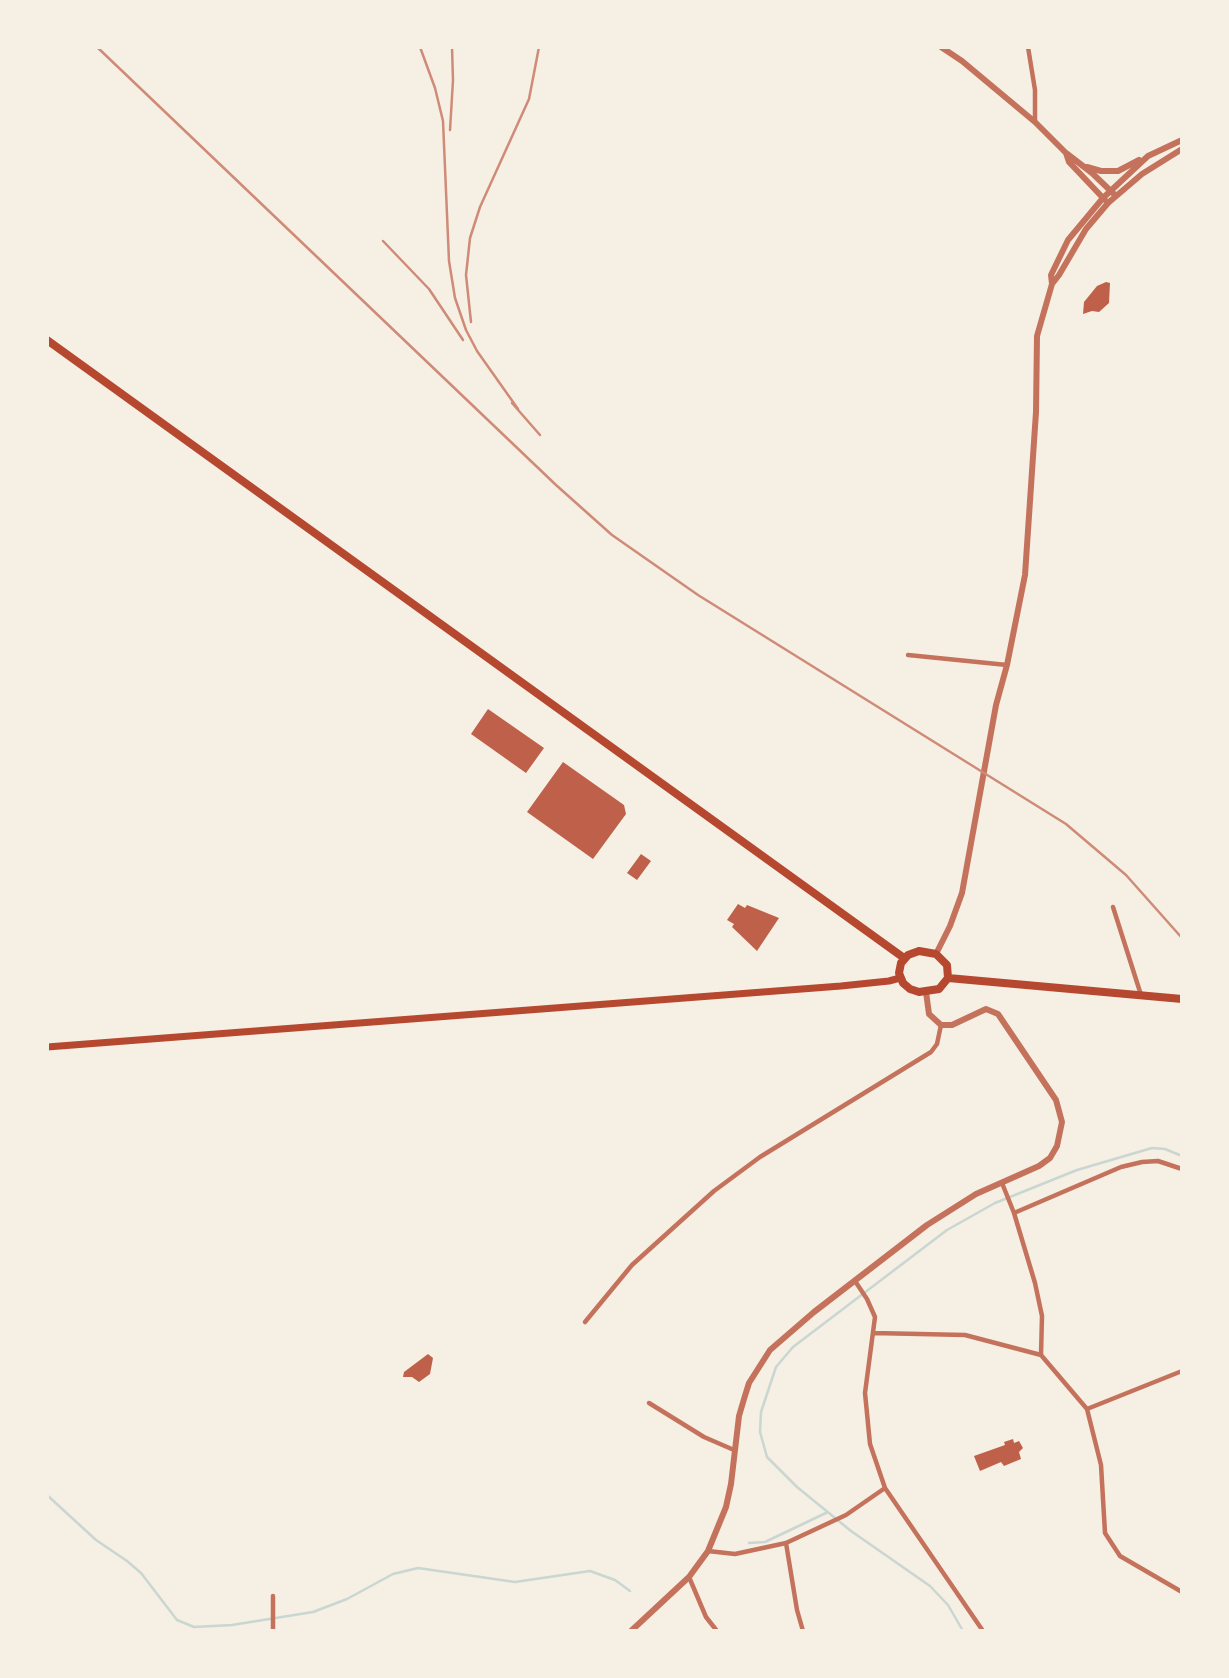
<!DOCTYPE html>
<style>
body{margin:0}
#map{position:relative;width:1229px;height:1678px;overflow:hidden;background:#f6efe4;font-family:Arial,sans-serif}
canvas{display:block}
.frame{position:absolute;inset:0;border:49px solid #f6efe4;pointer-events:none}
</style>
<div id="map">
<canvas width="1229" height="1678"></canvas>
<div class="frame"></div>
</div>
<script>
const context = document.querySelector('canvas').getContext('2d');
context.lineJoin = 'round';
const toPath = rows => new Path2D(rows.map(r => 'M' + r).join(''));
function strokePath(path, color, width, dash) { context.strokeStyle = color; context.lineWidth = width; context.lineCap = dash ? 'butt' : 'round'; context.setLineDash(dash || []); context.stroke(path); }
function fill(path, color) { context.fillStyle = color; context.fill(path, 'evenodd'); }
strokePath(toPath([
 [47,1495,96,1540,127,1561,141,1573,177,1620,194,1627,232,1625,313,1612,347,1599,393,1574,418,1568,515,1582,590,1571,615,1580,630,1591],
 [749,1543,765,1542,828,1512],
 [963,1631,948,1605,930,1586,851,1531,797,1487,767,1457,760,1432,761,1412,776,1367,793,1347,947,1230,995,1203,1077,1170,1152,1148,1165,1149,1182,1156]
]), '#c9d6d2', 2.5);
fill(toPath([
 [1106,282,1110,283,1109,303,1099,312,1092,311,1083,314,1084,302,1097,286],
 [488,709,544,748,526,773,471,734],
 [563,762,624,805,626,814,593,859,527,812],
 [641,854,651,861,637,880,627,873],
 [738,904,745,908,747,905,779,918,757,951,732,927,734,924,727,920],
 [428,1354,433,1358,430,1374,419,1382,412,1377,403,1377,404,1372],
 [1013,1439,1014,1443,1019,1441,1023,1448,1019,1452,1021,1459,1004,1466,1001,1462,980,1471,974,1456,1005,1445,1004,1442]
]), '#bf614a');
strokePath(toPath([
 [1028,47,1035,90,1035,121],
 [908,655,1007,665],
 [1113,907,1141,995],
 [1002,1183,1014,1213,1035,1283,1042,1316,1041,1355],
 [1014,1213,1121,1167,1142,1162,1158,1161,1182,1169],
 [855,1281,867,1299,875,1317,865,1393,870,1444,885,1488,983,1631],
 [585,1322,632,1265,714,1191,760,1157,931,1052,937,1044,941,1025],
 [873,1333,965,1335,1041,1355,1087,1409,1101,1465,1105,1533,1120,1556,1182,1592],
 [649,1403,704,1437,734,1450],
 [1087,1409,1182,1371],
 [786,1543,797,1610,803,1631],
 [708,1551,735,1554,786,1543,846,1515,885,1488],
 [689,1577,706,1617,717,1631],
 [273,1596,273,1631]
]), '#c5725c', 4.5);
strokePath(toPath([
 [941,47,962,61,1035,122,1066,153,1092,173,1116,196],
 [1066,153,1069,162,1105,200],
 [1087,167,1101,171,1118,171,1139,160],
 [1052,284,1059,275,1086,229,1108,203,1142,174,1182,149],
 [936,954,950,926,962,893,996,705,1007,665,1025,575,1036,412,1037,336,1052,284,1051,275,1068,240,1103,198,1148,156,1182,140],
 [631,1631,689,1577,708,1551,726,1507,731,1484,739,1416,744,1399,749,1383,770,1350,814,1312,927,1225,976,1194,1039,1166,1050,1158,1057,1146,1062,1122,1056,1100,998,1014,986,1009,952,1025,941,1025,929,1014,926,992]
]), '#c5725c', 6);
strokePath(toPath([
 [47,1047,841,986,889,981,900,978]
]), '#b5482f', 7);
strokePath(toPath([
 [47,340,904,958],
 [919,951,936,954,947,965,948,978,939,989,919,992,910,989,903,983,899,973,901,963,908,955,919,951],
 [948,978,1182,999]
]), '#b5482f', 8);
strokePath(toPath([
 [97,47,556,485,612,535,698,595,1066,824,1126,875,1182,938],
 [420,47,435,88,443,121,449,261,455,298,466,330,477,351,518,409],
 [450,130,453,80,452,47],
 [383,241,429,289,463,340],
 [471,322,466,275,470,238,480,207,529,99,539,47],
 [512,403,540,435]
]), '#cf8b77', 2.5);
</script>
